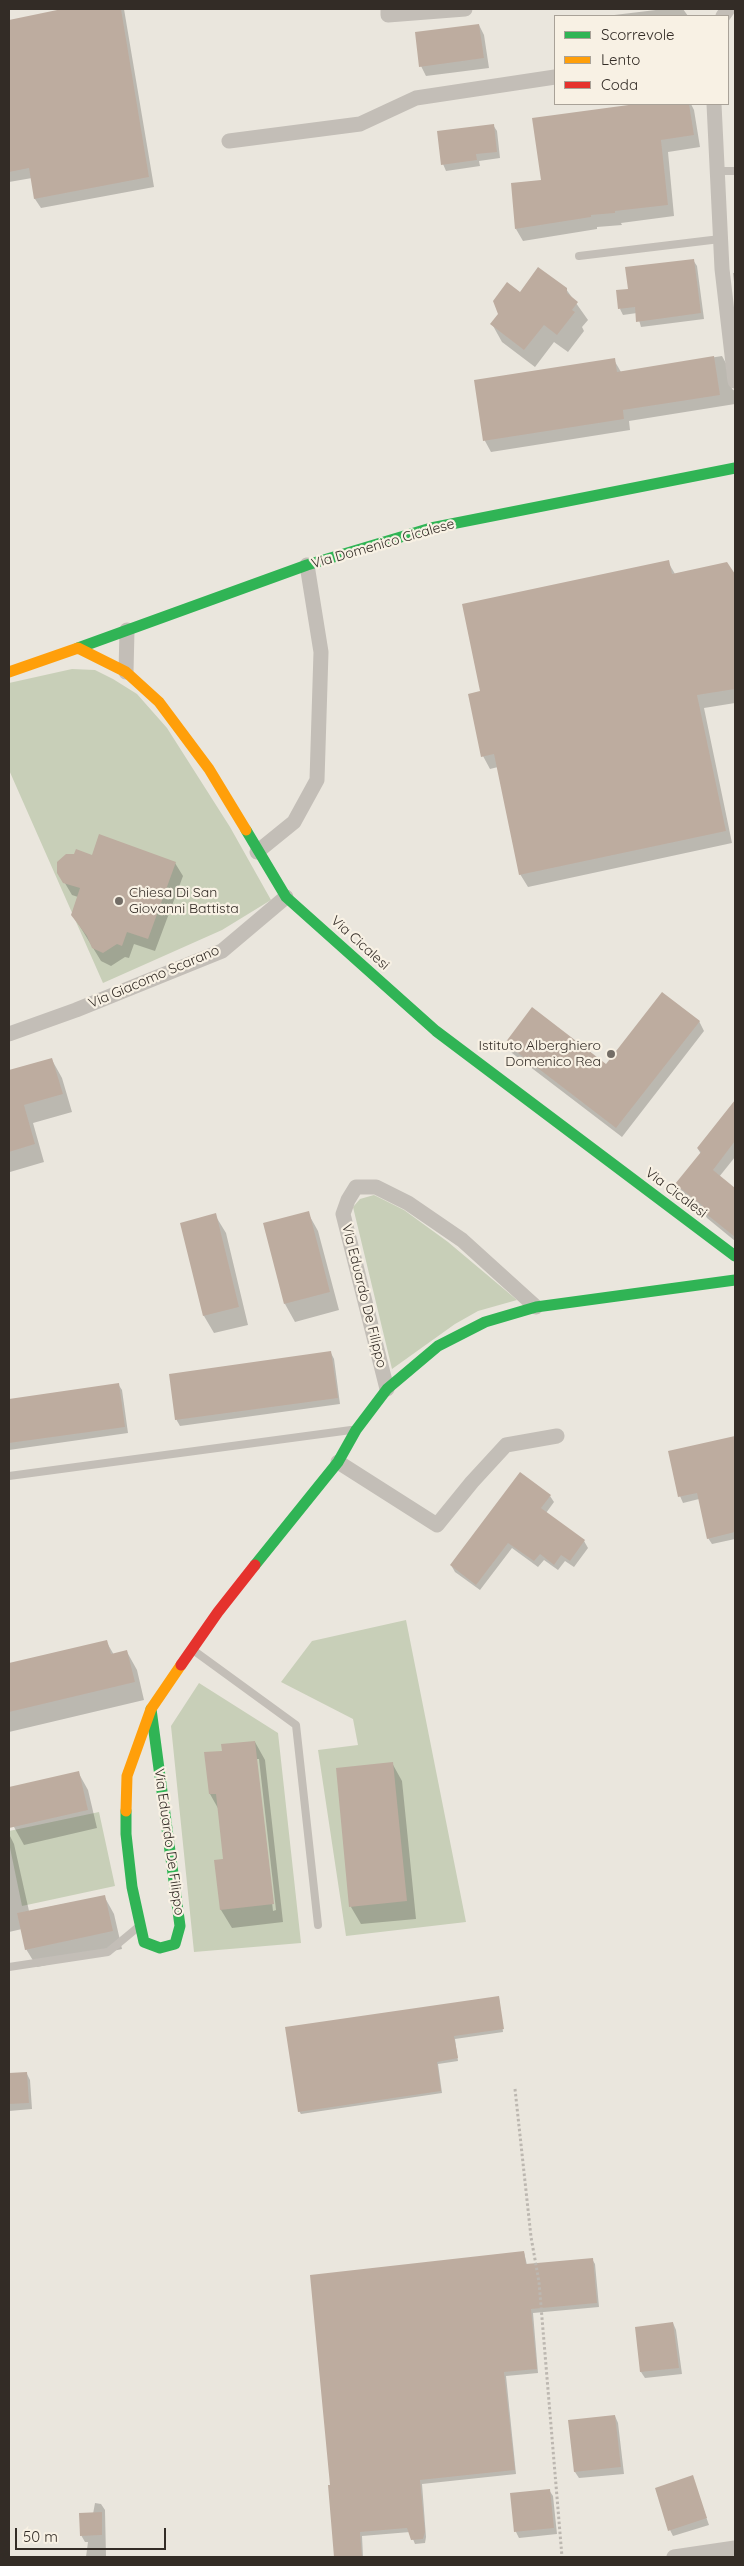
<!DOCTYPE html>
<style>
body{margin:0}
#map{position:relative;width:744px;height:2566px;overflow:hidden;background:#eae6dd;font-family:Quicksand,sans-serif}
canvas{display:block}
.frame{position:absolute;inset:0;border:10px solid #332c26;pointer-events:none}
.legend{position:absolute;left:554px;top:15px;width:175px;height:90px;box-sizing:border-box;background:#f8f1e4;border:1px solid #a9a298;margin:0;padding:6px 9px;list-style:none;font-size:15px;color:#332c26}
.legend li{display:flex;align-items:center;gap:10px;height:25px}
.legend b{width:25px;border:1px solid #a9a298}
.scale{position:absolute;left:15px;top:2528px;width:151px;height:22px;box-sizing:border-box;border:2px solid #332c26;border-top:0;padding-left:6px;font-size:15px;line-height:18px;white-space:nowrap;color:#332c26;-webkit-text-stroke:4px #f8f1e4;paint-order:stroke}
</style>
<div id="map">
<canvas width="744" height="2566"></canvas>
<div class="frame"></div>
<ul class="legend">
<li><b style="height:6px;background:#30b455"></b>Scorrevole</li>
<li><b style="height:6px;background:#ff9f0a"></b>Lento</li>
<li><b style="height:6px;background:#e5322d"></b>Coda</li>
</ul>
<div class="scale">50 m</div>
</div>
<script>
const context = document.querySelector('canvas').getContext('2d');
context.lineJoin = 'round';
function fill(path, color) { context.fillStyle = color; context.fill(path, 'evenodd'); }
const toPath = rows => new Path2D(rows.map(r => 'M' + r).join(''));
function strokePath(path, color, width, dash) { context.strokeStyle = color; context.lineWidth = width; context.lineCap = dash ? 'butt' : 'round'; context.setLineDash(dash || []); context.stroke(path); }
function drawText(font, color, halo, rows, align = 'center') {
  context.font = font + ' Quicksand,sans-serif'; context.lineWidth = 4.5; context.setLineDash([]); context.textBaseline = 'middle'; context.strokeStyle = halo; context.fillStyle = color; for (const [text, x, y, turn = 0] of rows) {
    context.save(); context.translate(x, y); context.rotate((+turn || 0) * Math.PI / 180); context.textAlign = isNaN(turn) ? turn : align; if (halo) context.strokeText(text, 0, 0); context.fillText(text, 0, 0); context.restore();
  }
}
fill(toPath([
 [72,669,95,670,113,679,137,694,167,728,230,827,271,900,222,930,103,983,9,770,9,683],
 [374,1195,404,1210,448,1242,517,1300,478,1311,455,1324,392,1369,353,1207,360,1199],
 [406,1620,466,1922,346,1936,318,1750,358,1745,353,1719,281,1682,312,1641],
 [199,1683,278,1733,301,1943,194,1952,171,1726],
 [99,1812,115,1886,22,1906,9,1843,9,1831]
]), '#c8cfb8');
fill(toPath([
 [68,9,124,9,154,187,41,208,35,199,32,178,9,182,9,21],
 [664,9,683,9,688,16,606,16],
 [479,25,484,35,489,68,426,76,421,66],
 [644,104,691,104,694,110,700,147,668,152,674,216,621,223,622,225,597,227,597,229,523,241,516,229,542,181,533,119],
 [493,125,497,131,500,158,479,161,480,166,446,171,443,164],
 [693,260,697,266,704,319,641,327,637,313,623,315,620,309,630,290],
 [733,273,735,273,735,291],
 [566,289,588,320,582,327,584,331,568,352,554,342,535,367,502,342,492,324],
 [722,356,728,367,732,389,735,391,735,404,629,421,630,430,491,452,485,441,475,381,614,360,621,372],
 [668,562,675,574,727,563,735,576,735,703,704,708,732,843,528,887,520,874,498,767,490,769,483,756,482,692],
 [92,856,175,863,183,876,155,951,134,944,129,958,125,957,111,966,101,961,73,915,78,897,72,895,59,873],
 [699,1021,704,1031,622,1137,512,1053,506,1043,606,1066],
 [52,1060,62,1078,72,1112,33,1123,44,1162,10,1172,9,1072],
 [735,1102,735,1157,719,1177,735,1189,735,1241,707,1218,702,1209,682,1193,677,1184,701,1154,698,1149],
 [308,1213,318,1231,339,1310,295,1322,285,1304],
 [215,1215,226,1233,248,1325,214,1333,204,1316],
 [331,1353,334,1359,340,1404,180,1426,176,1419],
 [118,1384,122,1390,128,1433,9,1450,9,1400],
 [735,1437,735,1539,712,1544,708,1538,699,1499,683,1503,680,1496,669,1452],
 [550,1496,554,1502,546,1513,584,1541,588,1548,574,1567,565,1561,558,1570,544,1560,538,1567,512,1548,480,1590,455,1572,451,1565],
 [106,1641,114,1655,127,1652,137,1670,144,1700,9,1732,9,1664],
 [255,1742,265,1760,283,1922,232,1928,221,1910,216,1861,225,1860,219,1810,210,1794,223,1752],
 [256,1759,259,1759,276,1910,273,1911],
 [392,1763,402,1781,416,1919,361,1924,351,1907],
 [78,1772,88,1790,97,1828,24,1845,14,1827,9,1805,9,1788],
 [9,1834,14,1844,29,1911,104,1896,114,1914,122,1949,37,1967,26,1949,22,1929,9,1932],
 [499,1997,503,2032,455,2039,458,2061,438,2064,442,2093,301,2114,299,2111],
 [9,2074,27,2074,30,2080,32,2109,9,2111],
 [524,2252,527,2265,592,2259,595,2264,599,2307,533,2313,538,2373,506,2376,516,2474,422,2484,426,2537,425,2543,415,2544,410,2532,362,2536,363,2557,335,2557,330,2486],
 [673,2323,676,2330,682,2374,645,2378,641,2372,636,2328],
 [615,2416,618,2423,624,2474,579,2478,575,2472,570,2421],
 [692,2477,709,2525,673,2536,670,2530],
 [549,2490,553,2496,557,2534,519,2538,516,2532,512,2494],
 [95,2503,101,2504,105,2510,106,2557,86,2557,88,2542,85,2542,81,2535,93,2514]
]), '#0003');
fill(toPath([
 [62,9,121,9,149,177,34,199,29,168,9,172,9,20],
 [479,24,484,58,419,67,415,32],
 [636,104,689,104,694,135,661,140,668,205,615,211,615,213,591,215,591,217,515,229,511,183,541,180,532,118],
 [494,124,497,152,476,154,477,160,441,165,437,131],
 [694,259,701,313,636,322,635,307,618,309,616,290,628,289,625,267],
 [538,267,567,288,567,293,578,302,572,310,575,312,557,335,544,325,524,350,490,324,498,314,493,301,507,282,520,292],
 [714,356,720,395,623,410,624,419,483,441,474,380,615,358,617,372],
 [669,560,672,574,727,562,735,574,735,689,697,695,726,831,519,875,494,754,481,757,468,694,480,691,462,604],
 [99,834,176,862,148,939,127,932,122,946,117,944,103,953,92,948,87,936,71,915,80,888,63,883,57,873,57,862,66,854,74,854,76,849,92,855],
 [662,992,700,1021,616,1128,505,1043,532,1007,606,1064],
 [52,1058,63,1094,24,1105,35,1144,9,1152,9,1070],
 [735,1100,735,1141,713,1170,735,1188,735,1237,700,1209,703,1206,675,1184,701,1152,697,1148],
 [309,1211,330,1292,284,1304,263,1223],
 [216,1213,239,1307,203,1316,180,1223],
 [331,1351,338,1398,175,1420,169,1374],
 [119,1383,125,1427,9,1443,9,1399],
 [735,1436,735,1532,707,1539,697,1493,678,1497,668,1451],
 [520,1472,551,1495,541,1508,585,1540,570,1561,561,1555,554,1565,540,1554,534,1561,508,1543,476,1585,450,1565],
 [107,1640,111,1654,127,1650,135,1682,9,1712,9,1663],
 [255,1741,274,1904,220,1910,214,1860,223,1859,216,1794,209,1794,204,1752,222,1751,221,1744],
 [393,1762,407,1901,349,1907,336,1768],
 [79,1771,88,1810,9,1828,9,1787],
 [105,1895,113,1931,25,1950,17,1913],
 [499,1996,504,2029,454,2036,458,2058,437,2062,441,2091,298,2112,285,2027],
 [27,2072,29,2103,9,2104,9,2073],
 [524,2251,526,2264,593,2258,597,2303,531,2309,537,2369,504,2372,515,2470,420,2480,425,2532,423,2539,411,2540,407,2528,360,2532,362,2557,334,2557,328,2485,330,2485,310,2275],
 [673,2322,679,2368,640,2372,635,2327],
 [615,2415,621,2467,574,2472,568,2420],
 [693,2475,707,2518,668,2531,655,2488],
 [550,2489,554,2528,514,2532,510,2493],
 [102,2512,102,2535,80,2536,79,2513]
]), '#bdac9f');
strokePath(toPath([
 [515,2089,531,2237,539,2282,562,2557]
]), '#bcb7b0', 3, [2.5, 2.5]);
strokePath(toPath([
 [717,171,735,171],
 [579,256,720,239],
 [9,1476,351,1430],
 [193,1650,296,1725,318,1925],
 [9,1967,108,1952,137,1928]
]), '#c3beb7', 8);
strokePath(toPath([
 [388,9,388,15,465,9],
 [723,16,728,9],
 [714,104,722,269,735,381],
 [229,141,360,124,416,98,555,77],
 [126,672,127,630],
 [257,852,294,822,317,780,321,652,307,565],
 [9,1034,76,1010,222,951,286,897],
 [387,1389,343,1214,348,1200,356,1187,376,1187,408,1203,462,1240,536,1307],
 [338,1462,437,1525,472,1482,506,1445,557,1436],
 [674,2557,735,2548]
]), '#c3beb7', 15);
strokePath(toPath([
 [78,648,307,565,431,528,735,468],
 [246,830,286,897,436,1031,735,1256],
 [255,1565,338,1462,356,1430,387,1389,438,1346,485,1322,536,1307,735,1280],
 [126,1811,126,1834,132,1887,144,1942,160,1948,175,1944,180,1926,151,1709]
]), '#30b455', 11);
strokePath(toPath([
 [9,672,78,648,126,672,159,702,209,769,246,830],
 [126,1811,127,1776,151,1709,181,1665]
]), '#ff9f0a', 11);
strokePath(toPath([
 [181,1665,218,1612,255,1565]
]), '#e5322d', 11);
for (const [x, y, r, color] of [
 [119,901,5,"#736d66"],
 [611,1054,5,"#736d66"]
]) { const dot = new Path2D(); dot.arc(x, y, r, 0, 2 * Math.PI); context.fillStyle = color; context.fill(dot); strokePath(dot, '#f8f1e4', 2); }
drawText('14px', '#332c26', '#f8f1e4', [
 ["Via Domenico Cicalese",383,544,-16],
 ["Via Cicalesi",360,943,42],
 ["Via Giacomo Scarano",154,977,-23],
 ["Via Cicalesi",676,1193,37],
 ["Via Eduardo De Filippo",364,1296,76],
 ["Via Eduardo De Filippo",169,1842,82]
]);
drawText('14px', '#332c26', '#f8f1e4', [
 ["Chiesa Di San",129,893],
 ["Giovanni Battista",129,909],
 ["Istituto Alberghiero",601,1046,"right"],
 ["Domenico Rea",601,1062,"right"]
], 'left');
</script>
